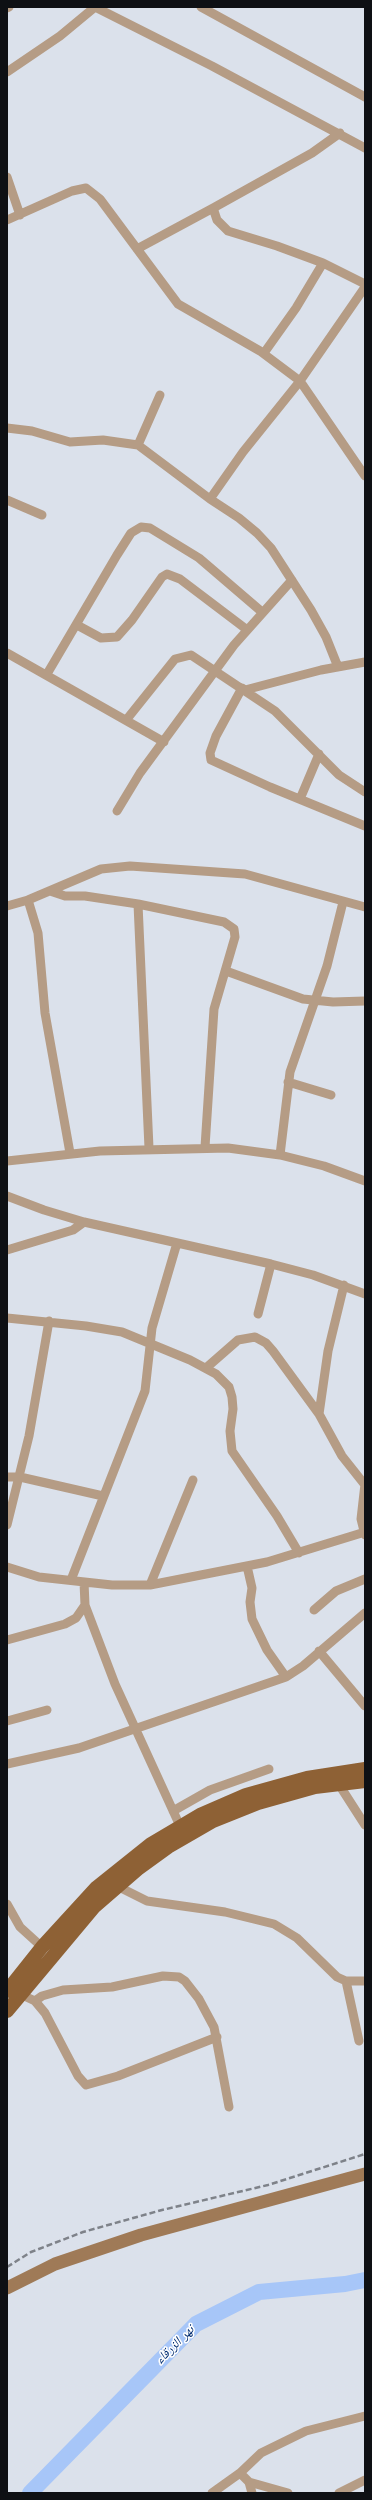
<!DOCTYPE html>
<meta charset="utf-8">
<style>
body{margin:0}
#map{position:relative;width:372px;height:2500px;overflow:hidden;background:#dbe1eb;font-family:"DejaVu Sans",sans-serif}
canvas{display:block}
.frame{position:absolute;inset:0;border:8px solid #0e1014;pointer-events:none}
</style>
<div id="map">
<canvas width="372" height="2500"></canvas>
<div class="frame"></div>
</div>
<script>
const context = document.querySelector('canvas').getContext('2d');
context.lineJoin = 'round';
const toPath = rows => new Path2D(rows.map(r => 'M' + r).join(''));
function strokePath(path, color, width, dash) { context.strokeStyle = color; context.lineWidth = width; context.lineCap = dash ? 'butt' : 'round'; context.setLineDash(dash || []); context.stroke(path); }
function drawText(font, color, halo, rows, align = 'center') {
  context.font = font + ' "DejaVu Sans","Noto Naskh Arabic",sans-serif'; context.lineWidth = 3; context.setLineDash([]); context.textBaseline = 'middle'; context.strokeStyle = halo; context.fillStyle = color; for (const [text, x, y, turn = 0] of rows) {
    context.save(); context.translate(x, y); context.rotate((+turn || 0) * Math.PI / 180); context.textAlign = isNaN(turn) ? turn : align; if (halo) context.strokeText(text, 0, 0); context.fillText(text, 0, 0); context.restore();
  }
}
strokePath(toPath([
 [30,2493,196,2324,259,2292,345,2284,365,2280]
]), '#a7c6f8', 16);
strokePath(toPath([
 [201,7,365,97],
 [7,8,9,7],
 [7,72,60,36,95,7,212,66,365,148],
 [7,177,20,215],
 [7,220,72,191,86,188,100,199,178,304,260,351,300,381,365,287],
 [137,249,215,207],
 [323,263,277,246,228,231,217,220,214,211,215,207,312,153,340,133],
 [264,353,296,308,323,263,365,284],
 [7,428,32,431,70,442,103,440,138,445,210,499,243,452,300,381,365,476],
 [138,445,160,395],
 [210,499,239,518,257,533,271,548,311,610,326,637,338,667],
 [7,500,42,515],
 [77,625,101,638,117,637,132,620,162,577,167,574,180,579,246,629],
 [7,653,164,742],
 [47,674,117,555,131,533,141,527,150,528,199,558,262,612],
 [242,688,216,736,210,753,211,760,270,787,365,826],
 [245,690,321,670,365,662],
 [127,719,175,659,191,655,275,711,339,775,365,792],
 [300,799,319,754],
 [117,811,140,773,234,645,292,580],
 [50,891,65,896,85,896,138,904,224,922,234,929,235,937,214,1009,205,1147],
 [28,900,38,933,45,1013,70,1153],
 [138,904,149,1148],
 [7,906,28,900,101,869,130,866,245,874,365,907],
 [226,971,303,999,333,1002,365,1001],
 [288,1082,331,1095],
 [280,1155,290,1072,327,966,343,902],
 [7,1161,100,1151,228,1148,280,1155,324,1166,365,1181],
 [7,1196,44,1210,84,1222,271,1264,313,1275,365,1294],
 [7,1250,73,1230,84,1222],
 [344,1285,328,1351,319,1414,342,1456,365,1485],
 [258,1314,271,1264],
 [7,1318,86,1326,122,1332,190,1360,216,1374,229,1387,232,1397,233,1409,230,1431,232,1451,277,1516,299,1553],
 [206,1368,238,1340,255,1337,266,1343,273,1351,319,1414],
 [7,1477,20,1477,103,1496],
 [365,1484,361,1519,365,1535],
 [7,1525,29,1436,49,1321],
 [247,1566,252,1588,250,1602,252,1619,267,1650,286,1677],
 [7,1567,39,1577,112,1585,150,1585,267,1562,365,1532],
 [71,1580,145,1391,152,1328,177,1243],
 [150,1585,193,1480],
 [85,1605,115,1684,180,1826],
 [314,1610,336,1591,365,1579],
 [7,1640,65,1624,76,1618,85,1605,84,1582],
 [319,1651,365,1706],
 [7,1721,47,1710],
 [7,1764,79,1748,286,1677,303,1666,365,1613],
 [338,1783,365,1825],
 [173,1811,210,1790,269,1769],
 [117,1886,147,1901,225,1912,274,1924,297,1938,337,1977,346,1981,365,1981],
 [7,1904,20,1927,42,1947],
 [346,1981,359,2041],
 [20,1994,35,2001,45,2013,78,2076,86,2085,118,2076,217,2037],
 [35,2001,42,1996,63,1990,112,1987,163,1976,179,1977,185,1981,199,1999,214,2027,229,2107],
 [249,2482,288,2493],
 [212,2493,240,2473],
 [252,2493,249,2482,240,2473,261,2453,306,2431,365,2416],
 [339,2493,365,2480]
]), '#b59c85', 9);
strokePath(toPath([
 [7,2288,55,2264,141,2235,365,2174]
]), '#9f7a57', 13);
strokePath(toPath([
 [7,1991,42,1947,96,1888,151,1844,200,1815,246,1795,307,1778,365,1769],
 [7,2011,94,1907,139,1868,168,1847,213,1821,258,1803,315,1787,365,1781]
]), '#8e6135', 14);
strokePath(toPath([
 [7,2267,31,2252,83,2232,162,2210,268,2185,365,2154]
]), '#7e8289', 2.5, [6, 3]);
drawText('italic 13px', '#002c71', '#fff', [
 ["نهر الزرقاء",175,2345,-45]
]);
</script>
